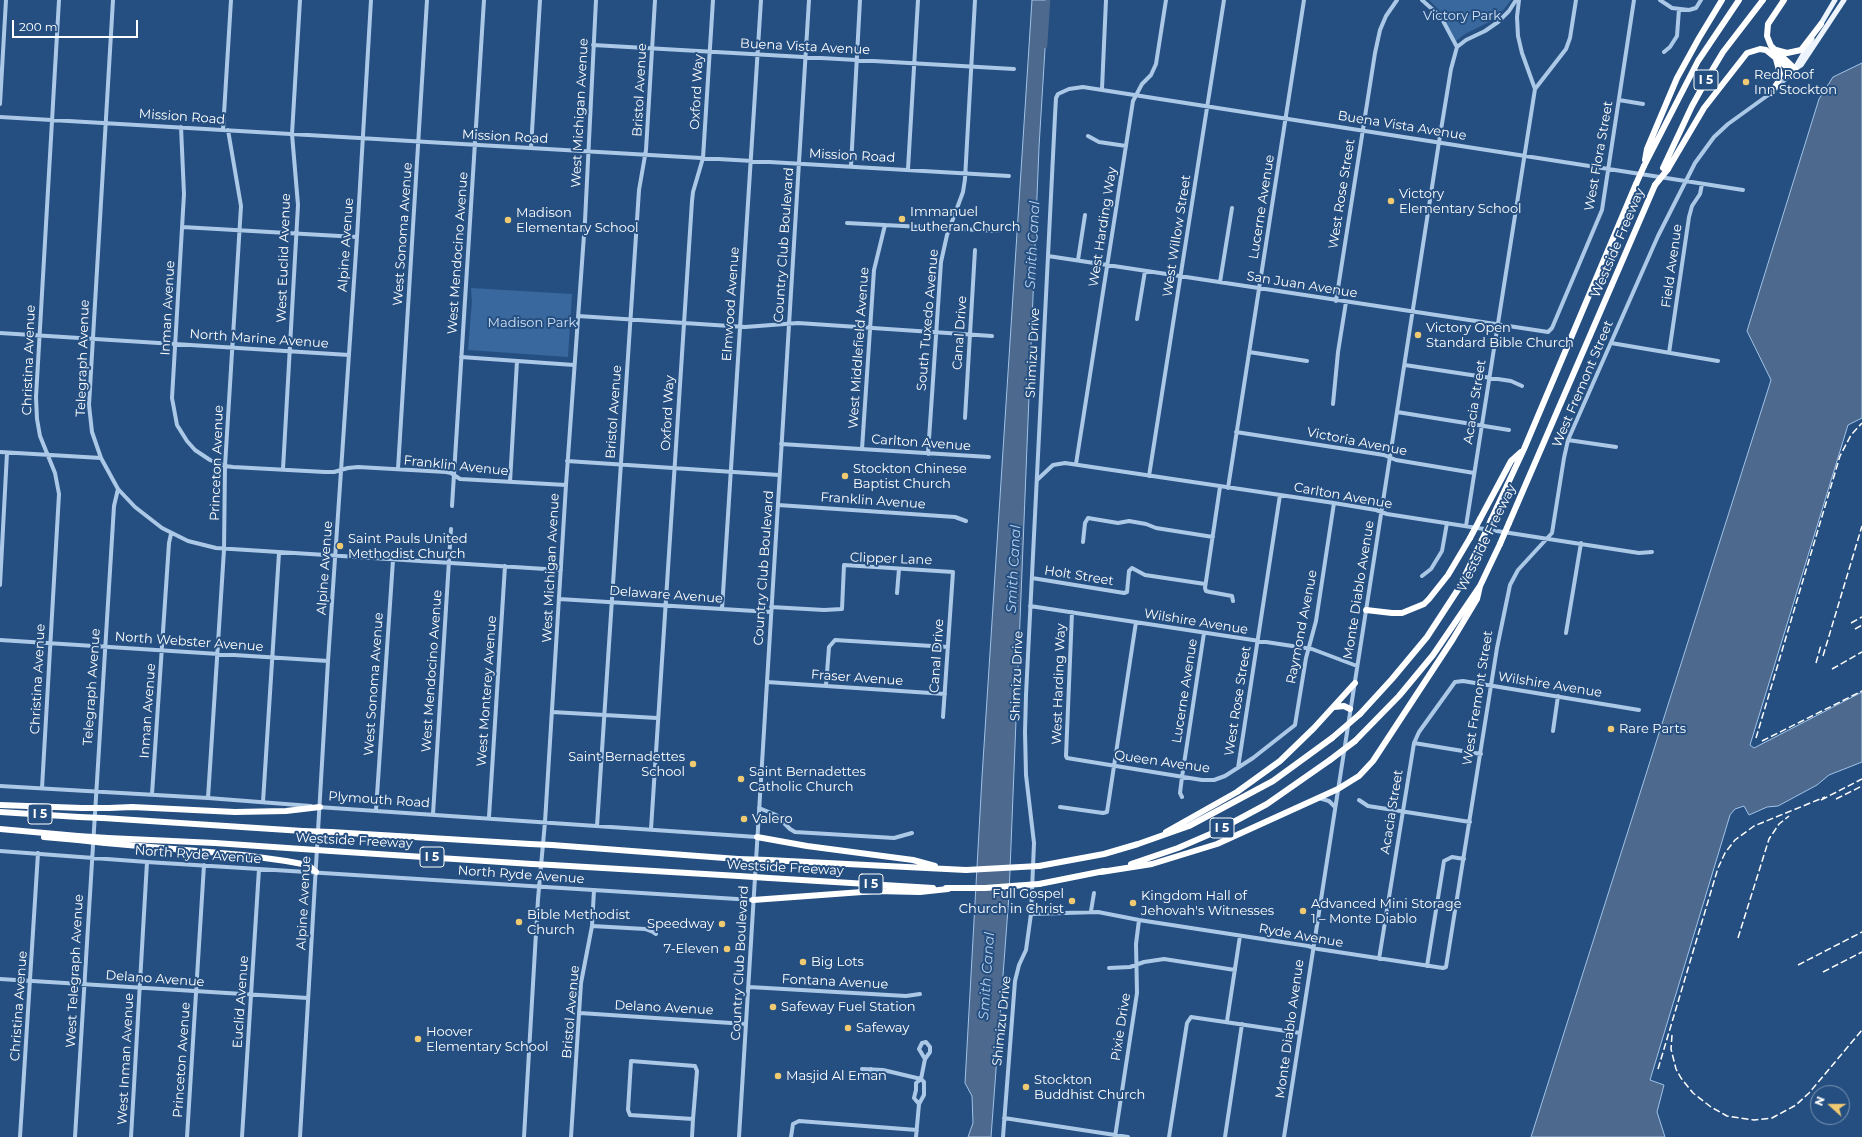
<!DOCTYPE html>
<meta charset="utf-8">
<style>
body{margin:0}
#map{position:relative;width:1862px;height:1137px;overflow:hidden;background:#254f81;font-family:Montserrat,sans-serif}
canvas{display:block}
.north{position:absolute;left:1810px;top:1085px;width:40px;height:40px;box-sizing:border-box;background:#254f81;border:1px solid #7c95b3;border-radius:50%;rotate:291deg;font-size:11px;font-weight:700;line-height:16px;text-align:center;color:#fff}
.north::after{content:'';display:block;margin:auto;width:14px;height:18px;background:#f0ca71;clip-path:polygon(50% 0,100% 100%,50% 72%,0 100%)}
.scale{position:absolute;left:12px;top:20px;width:126px;height:18px;box-sizing:border-box;border:2px solid #fff;border-top:0;padding-left:5px;font-size:12px;line-height:14px;white-space:nowrap;color:#fff;-webkit-text-stroke:3px #254f81;paint-order:stroke}
</style>
<div id="map">
<canvas width="1862" height="1137"></canvas>
<div class="north">N</div>
<div class="scale">200 m</div>
</div>
<script>
const context = document.querySelector('canvas').getContext('2d');
context.lineJoin = 'round';
function fill(path, color) { context.fillStyle = color; context.fill(path, 'evenodd'); }
const toPath = rows => new Path2D(rows.map(r => 'M' + r).join(''));
function strokePath(path, color, width, dash) { context.strokeStyle = color; context.lineWidth = width; context.lineCap = dash ? 'butt' : 'round'; context.setLineDash(dash || []); context.stroke(path); }
function drawText(font, color, halo, rows, align = 'center') {
  context.font = font + ' Montserrat,sans-serif'; context.lineWidth = 4; context.setLineDash([]); context.textBaseline = 'middle'; context.strokeStyle = halo; context.fillStyle = color; for (const [text, x, y, turn = 0] of rows) {
    context.save(); context.translate(x, y); context.rotate((+turn || 0) * Math.PI / 180); context.textAlign = isNaN(turn) ? turn : align; if (halo) context.strokeText(text, 0, 0); context.fillText(text, 0, 0); context.restore();
  }
}
fill(toPath([
 [1429,0,1511,0,1501,13,1491,21,1465,34,1456,41,1440,11],
 [471,288,572,294,568,357,468,350,472,301]
]), '#39689f');
const water = toPath([
 [1032,0,1048,0,1039,147,1009,895,991,1137,968,1137,973,1123,972,1096,965,1083,982,777,1032,0],
 [1862,63,1862,418,1848,425,1750,745,1754,748,1862,692,1862,762,1829,775,1817,785,1778,806,1767,807,1749,815,1744,806,1735,809,1730,815,1650,1080,1664,1085,1657,1112,1665,1137,1531,1137,1771,380,1747,331,1819,99,1833,77,1862,63]
]);
fill(water, '#4d6a8e');
strokePath(water, '#a1c3e7', 1);
strokePath(toPath([
 [1045,46,1048,0]
]), '#4d6a8e', 4.5);
strokePath(toPath([
 [1422,0,1441,17,1457,47],
 [1660,0,1672,8,1689,10,1696,8,1701,0],
 [593,45,1014,69],
 [1457,47,1466,40,1485,31,1498,22,1509,11,1516,0],
 [1664,52,1670,47,1677,36,1679,9],
 [1102,89,1106,0],
 [1535,89,1566,49,1570,38,1576,0],
 [1619,100,1643,104],
 [0,104,6,0],
 [0,117,1009,176],
 [181,127,184,194,172,398,177,425,187,441,195,450,210,460,225,466,233,467,325,472,334,472,348,468,358,467,446,472,451,473,460,479,566,485],
 [223,130,231,0],
 [1088,136,1099,142,1126,146],
 [531,148,540,0],
 [851,166,860,0],
 [908,169,918,0],
 [847,223,998,231],
 [182,227,357,237],
 [1048,256,1548,332,1552,328,1602,210,1634,0],
 [1078,260,1085,215],
 [1220,282,1232,208],
 [1336,301,1375,53,1380,30,1386,16,1397,0],
 [578,316,745,327,798,323,992,336],
 [1137,319,1145,271],
 [0,333,349,355],
 [1611,343,1718,361],
 [1249,352,1307,361],
 [1669,353,1689,217,1692,206,1700,194,1702,184],
 [461,357,574,365],
 [1405,365,1511,381,1522,386],
 [1333,404,1338,352,1346,302],
 [1397,412,1509,430],
 [965,418,975,250],
 [1236,432,1384,455,1396,460,1474,473],
 [1568,440,1616,447],
 [781,444,989,457],
 [862,449,874,270,885,225],
 [0,452,101,458],
 [928,454,941,262,947,235,963,192,965,179,975,0],
 [567,461,779,475],
 [1076,464,1133,101,1142,84,1151,75,1156,64,1166,0],
 [283,469,298,205,292,134,300,0],
 [398,469,427,0],
 [1149,476,1224,0],
 [1037,480,1053,465,1065,463,1334,503,1376,510,1387,514,1639,553,1652,552],
 [510,482,517,361],
 [1220,487,1205,588,1206,591,1210,592,1232,596,1233,601],
 [1228,488,1304,0],
 [118,489,135,507,162,528,188,541,216,548,561,570],
 [778,505,955,517,966,521],
 [452,506,484,0],
 [1466,526,1535,89,1522,53,1518,36,1517,17,1519,0],
 [1083,542,1085,523,1088,518,1118,523,1129,521,1146,524,1156,528,1213,537],
 [1422,576,1431,569,1442,551,1447,523],
 [1032,578,1124,593,1127,592,1129,571,1132,568,1145,575,1205,584],
 [0,585,7,453],
 [897,593,899,569],
 [559,599,771,612],
 [1030,606,1312,649,1357,666],
 [771,607,824,610,842,609,844,565,953,572,943,717],
 [722,609,761,0],
 [1072,612,1066,756,1067,758,1202,780,1214,780,1225,776,1253,758,1295,725,1306,658,1316,621,1334,503],
 [1566,633,1581,543],
 [0,640,328,661],
 [767,682,945,694],
 [826,686,829,647,835,640,948,647],
 [552,712,657,718],
 [1553,731,1558,696],
 [1414,743,1481,754],
 [1238,768,1280,495],
 [0,786,208,798,311,806],
 [42,788,59,494,55,473,40,436,37,419,36,397,59,0],
 [152,794,169,543,171,534],
 [1182,797,1180,793,1182,777,1204,633],
 [208,798,224,550,225,466,241,206,228,130],
 [1319,798,1329,801,1335,807],
 [1359,800,1368,806,1470,822],
 [263,802,279,553],
 [318,807,757,837],
 [1060,807,1103,813,1107,812,1136,622],
 [759,808,776,815,790,829,795,832,894,838,912,833],
 [376,810,393,560],
 [433,814,451,529],
 [489,817,505,566],
 [597,826,639,190,646,150,655,0],
 [651,829,692,201,693,192,703,158,713,0],
 [0,851,147,862,753,900],
 [1437,904,1444,861,1452,857,1464,859],
 [1091,911,1094,893],
 [1031,914,1098,912,1139,920,1308,946,1318,949,1443,968,1446,967,1497,648,1510,585,1518,570,1552,533,1564,458,1568,440,1658,236,1695,163,1714,137,1728,124,1771,93,1793,72],
 [592,926,645,929,653,932,656,934],
 [1379,959,1414,743,1419,732,1455,682,1463,681,1639,710],
 [1427,966,1437,904,1457,906],
 [1109,968,1130,967,1144,962,1164,959,1235,970],
 [0,979,308,998],
 [749,987,906,996,920,994],
 [580,1013,746,1024],
 [1227,1021,1240,936],
 [631,1061,695,1066,697,1071,693,1119,630,1115,628,1110,631,1061],
 [862,1069,883,1070,921,1079],
 [871,1077,871,1069],
 [919,1104,914,1098,916,1090,916,1083,921,1079,925,1059,930,1052,930,1047,926,1042,922,1043,919,1049,925,1059],
 [1004,1118,1128,1137],
 [20,1137,38,853],
 [75,1137,114,506,118,489,101,458,92,432,89,405,113,0],
 [131,1137,147,862],
 [187,1137,204,865],
 [242,1137,259,869],
 [300,1137,328,661,357,237,371,0],
 [524,1137,538,899,545,822,566,485,585,221,596,0],
 [571,1137,581,983,592,926,594,890],
 [692,1137,693,1119],
 [739,1137,809,0],
 [791,1137,793,1124,799,1121,917,1130],
 [916,1137,919,1104,924,1095,924,1082,921,1079],
 [1003,1137,1015,981,1019,965,1026,950,1031,914,1034,843,1026,775,1025,732,1026,695,1055,116,1056,98,1058,94,1069,89,1083,87,1743,190],
 [1115,1137,1137,993,1136,944,1139,920],
 [1169,1137,1187,1023,1191,1017,1300,1033],
 [1225,1137,1242,1024],
 [1284,1137,1439,142,1451,69,1457,47]
]), '#acc8e7', 4);
strokePath(toPath([
 [1819,27,1835,0],
 [1795,69,1801,65,1844,0],
 [1794,70,1812,39]
]), '#eef4fd', 5);
strokePath(toPath([
 [1784,0,1768,24,1767,36,1771,46,1795,69],
 [1776,50,1787,53,1801,50,1821,24],
 [1771,93,1778,82,1780,74,1776,59],
 [1645,160,1647,149,1677,78,1699,38,1722,0],
 [1644,166,1698,61,1739,0],
 [1663,168,1692,106,1708,77,1723,52,1763,0],
 [1668,169,1704,108,1747,53,1760,49,1766,50,1793,72],
 [1480,519,1511,461,1521,452],
 [1491,520,1524,449,1636,184],
 [1509,523,1655,185],
 [1366,610,1392,613,1402,613,1424,604,1429,599,1448,575,1470,538],
 [1334,707,1344,706,1350,709],
 [1360,714,1392,679,1427,637,1459,588,1482,540],
 [1355,741,1399,696,1433,655,1480,586,1500,544],
 [0,805,82,808],
 [109,808,132,807,235,812,286,811,320,807],
 [0,812,79,817],
 [103,818,303,831],
 [0,829,78,836],
 [331,832,530,844],
 [1166,832,1237,792,1280,761,1314,728,1355,683],
 [44,837,78,840],
 [757,837,807,846,913,860,935,866],
 [108,838,215,843,302,849],
 [105,843,243,855,286,861,308,865,316,872],
 [552,845,738,859],
 [331,851,532,864],
 [768,860,966,870],
 [1131,864,1178,848,1215,832,1267,804,1330,760],
 [552,865,739,876],
 [1039,866,1104,854,1138,844,1189,826,1273,781,1332,738],
 [1101,872,1152,864,1217,844,1338,789,1359,776,1373,761,1453,639,1477,599,1480,586],
 [769,878,933,888],
 [1039,884,1104,871],
 [946,888,963,888],
 [753,900,876,891,920,892,948,889]
]), '#fff', 6);
strokePath(toPath([
 [1851,623,1862,617],
 [1855,629,1862,625],
 [1823,656,1862,526],
 [1816,663,1821,645],
 [1832,669,1862,652],
 [1756,738,1840,456,1851,435,1862,423],
 [1762,741,1862,691],
 [1836,799,1862,786],
 [1821,800,1862,779],
 [1738,938,1769,839,1779,824,1789,816],
 [1798,965,1862,932],
 [1823,972,1862,952],
 [1672,1035,1671,1049,1676,1069,1681,1078,1693,1093,1711,1107,1727,1116,1754,1120,1772,1118,1796,1105,1809,1093,1862,1030],
 [1658,1069,1718,868,1725,853,1735,840,1754,826,1825,797]
]), '#fff', 1.5, [7, 3]);
strokePath(toPath([
 [1636,184,1644,166],
 [1655,185,1668,169],
 [1470,538,1480,519],
 [1482,540,1491,520],
 [1500,544,1509,523],
 [1332,738,1360,714],
 [1330,760,1355,741],
 [82,808,109,808],
 [79,817,103,818],
 [303,831,331,832],
 [78,836,108,838],
 [78,840,105,843],
 [530,844,552,845],
 [302,849,331,851],
 [738,859,768,860],
 [532,864,552,865],
 [966,870,1039,866],
 [739,876,769,878],
 [963,888,985,888,1039,884]
]), '#fff', 6);
for (const [x, y, r, color] of [
 [1746,82,4,"#f0ca71"],
 [1391,201,4,"#f0ca71"],
 [902,219,4,"#f0ca71"],
 [508,220,4,"#f0ca71"],
 [1418,335,4,"#f0ca71"],
 [845,476,4,"#f0ca71"],
 [340,546,4,"#f0ca71"],
 [1611,729,4,"#f0ca71"],
 [693,764,4,"#f0ca71"],
 [741,779,4,"#f0ca71"],
 [744,819,4,"#f0ca71"],
 [1072,901,4,"#f0ca71"],
 [1133,903,4,"#f0ca71"],
 [1303,911,4,"#f0ca71"],
 [519,922,4,"#f0ca71"],
 [722,924,4,"#f0ca71"],
 [727,949,4,"#f0ca71"],
 [803,962,4,"#f0ca71"],
 [773,1007,4,"#f0ca71"],
 [848,1028,4,"#f0ca71"],
 [418,1039,4,"#f0ca71"],
 [778,1076,4,"#f0ca71"],
 [1026,1087,4,"#f0ca71"]
]) { const dot = new Path2D(); dot.arc(x, y, r, 0, 2 * Math.PI); context.fillStyle = color; context.fill(dot); strokePath(dot, '#254f81', 1.5); }
for (const [x, y, w] of [
 [1706,80,24],
 [40,814,24],
 [1222,828,24],
 [432,857,24],
 [871,884,24]
]) { const box = new Path2D(); box.roundRect(x - w / 2, y - 10, w, 20, 3); context.fillStyle = '#254f81'; context.fill(box); strokePath(box, '#fff', 1); }
drawText('bold 12px', '#fff', null, [
 ["I 5",1706,80],
 ["I 5",40,814],
 ["I 5",1222,828],
 ["I 5",432,857],
 ["I 5",871,884]
]);
drawText('13px', '#d0e1f5', '#254f81', [
 ["Victory Park",1462,16],
 ["Madison Park",532,323]
]);
drawText('13px', '#fff', '#254f81', [
 ["Buena Vista Avenue",805,47,3],
 ["Bristol Avenue",640,90,-87],
 ["Oxford Way",697,92,-87],
 ["West Michigan Avenue",580,113,-87],
 ["Mission Road",182,117,4],
 ["Buena Vista Avenue",1402,126,9],
 ["Mission Road",505,137,3],
 ["Mission Road",852,156,3],
 ["West Flora Street",1599,156,-80],
 ["West Rose Street",1342,194,-81],
 ["Lucerne Avenue",1262,207,-81],
 ["West Harding Way",1103,227,-81],
 ["West Sonoma Avenue",403,234,-86],
 ["West Willow Street",1177,236,-81],
 ["Westside Freeway",1618,243,-67],
 ["Alpine Avenue",346,245,-86],
 ["Country Club Boulevard",784,245,-86],
 ["West Mendocino Avenue",458,253,-86],
 ["West Euclid Avenue",284,258,-88],
 ["Field Avenue",1672,266,-82],
 ["San Juan Avenue",1302,285,9],
 ["Elmwood Avenue",731,304,-86],
 ["Inman Avenue",168,308,-87],
 ["South Tuxedo Avenue",928,320,-85],
 ["Canal Drive",960,333,-86],
 ["North Marine Avenue",259,339,4],
 ["West Middlefield Avenue",859,348,-86],
 ["Shimizu Drive",1033,353,-87],
 ["Telegraph Avenue",83,358,-88],
 ["Christina Avenue",29,360,-88],
 ["West Fremont Street",1583,384,-67],
 ["Acacia Street",1475,402,-81],
 ["Bristol Avenue",614,412,-86],
 ["Oxford Way",668,413,-87],
 ["Victoria Avenue",1357,442,11],
 ["Carlton Avenue",921,443,4],
 ["Princeton Avenue",217,463,-88],
 ["Franklin Avenue",456,466,6],
 ["Carlton Avenue",1343,496,10],
 ["Franklin Avenue",873,501,4],
 ["Westside Freeway",1487,538,-64],
 ["Clipper Lane",891,559,2],
 ["Alpine Avenue",325,568,-86],
 ["West Michigan Avenue",551,568,-87],
 ["Country Club Boulevard",764,568,-86],
 ["Holt Street",1079,576,9],
 ["Monte Diablo Avenue",1359,590,-81],
 ["Delaware Avenue",666,595,4],
 ["Wilshire Avenue",1196,622,9],
 ["Raymond Avenue",1302,627,-79],
 ["North Webster Avenue",189,642,4],
 ["Canal Drive",937,656,-86],
 ["West Mendocino Avenue",432,671,-86],
 ["Shimizu Drive",1017,676,-88],
 ["Fraser Avenue",857,678,4],
 ["Christina Avenue",38,679,-87],
 ["West Sonoma Avenue",374,684,-86],
 ["West Harding Way",1059,684,-88],
 ["Wilshire Avenue",1550,685,9],
 ["Telegraph Avenue",92,687,-86],
 ["West Monterey Avenue",487,691,-86],
 ["Lucerne Avenue",1185,691,-81],
 ["West Fremont Street",1478,698,-81],
 ["West Rose Street",1238,701,-81],
 ["Inman Avenue",148,711,-86],
 ["Queen Avenue",1162,762,8],
 ["Plymouth Road",379,800,4],
 ["Acacia Street",1392,812,-81],
 ["Westside Freeway",354,841,3],
 ["North Ryde Avenue",198,855,4],
 ["Westside Freeway",785,868,3],
 ["North Ryde Avenue",521,875,4],
 ["Alpine Avenue",304,903,-87],
 ["Ryde Avenue",1301,936,10],
 ["Country Club Boulevard",740,963,-87],
 ["West Telegraph Avenue",75,971,-87],
 ["Delano Avenue",155,979,4],
 ["Fontana Avenue",835,982,3],
 ["Euclid Avenue",241,1002,-86],
 ["Christina Avenue",19,1006,-86],
 ["Delano Avenue",664,1008,3],
 ["Bristol Avenue",571,1012,-85],
 ["Shimizu Drive",1002,1021,-84],
 ["Pixie Drive",1121,1027,-81],
 ["Monte Diablo Avenue",1290,1029,-82],
 ["West Inman Avenue",126,1059,-87],
 ["Princeton Avenue",182,1060,-86]
]);
drawText('13px', '#fff', '#254f81', [
 ["Red Roof",1754,75],
 ["Inn Stockton",1754,90],
 ["Victory",1399,194],
 ["Elementary School",1399,209],
 ["Immanuel",910,212],
 ["Lutheran Church",910,227],
 ["Madison",516,213],
 ["Elementary School",516,228],
 ["Victory Open",1426,328],
 ["Standard Bible Church",1426,343],
 ["Stockton Chinese",853,469],
 ["Baptist Church",853,484],
 ["Saint Pauls United",348,539],
 ["Methodist Church",348,554],
 ["Rare Parts",1619,729],
 ["Saint Bernadettes",685,757,"right"],
 ["School",685,772,"right"],
 ["Saint Bernadettes",749,772],
 ["Catholic Church",749,787],
 ["Valero",752,819],
 ["Full Gospel",1064,894,"right"],
 ["Church in Christ",1064,909,"right"],
 ["Kingdom Hall of",1141,896],
 ["Jehovah's Witnesses",1141,911],
 ["Advanced Mini Storage",1311,904],
 ["1 – Monte Diablo",1311,919],
 ["Bible Methodist",527,915],
 ["Church",527,930],
 ["Speedway",714,924,"right"],
 ["7-Eleven",719,949,"right"],
 ["Big Lots",811,962],
 ["Safeway Fuel Station",781,1007],
 ["Safeway",856,1028],
 ["Hoover",426,1032],
 ["Elementary School",426,1047],
 ["Masjid Al Eman",786,1076],
 ["Stockton",1034,1080],
 ["Buddhist Church",1034,1095]
], 'left');
drawText('italic 14px', '#b8d2ee', '#254f81', [
 ["Smith Canal",1033,245,-87],
 ["Smith Canal",1014,569,-87],
 ["Smith Canal",987,976,-86]
]);
</script>
